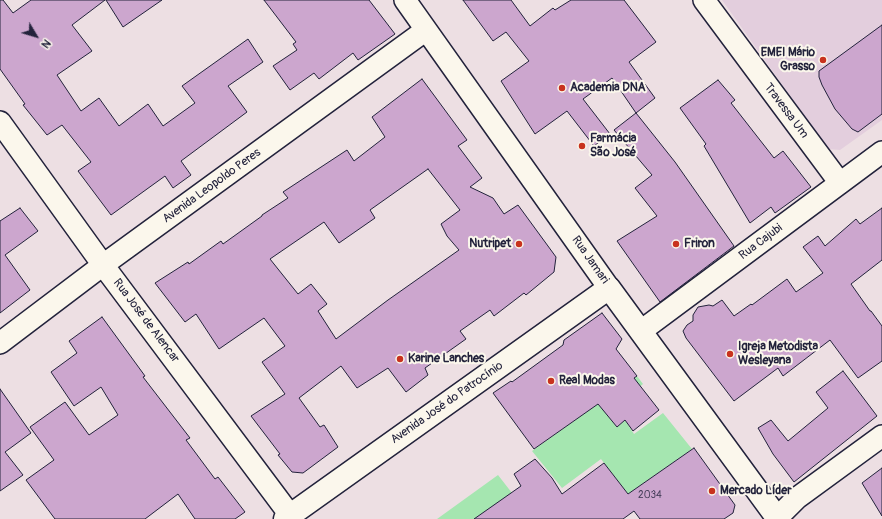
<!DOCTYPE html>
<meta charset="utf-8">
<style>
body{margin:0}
#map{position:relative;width:882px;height:519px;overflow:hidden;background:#eddfe3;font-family:Pangolin,sans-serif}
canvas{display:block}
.north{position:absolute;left:16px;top:16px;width:40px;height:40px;-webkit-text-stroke:3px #fbf7ec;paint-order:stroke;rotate:128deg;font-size:11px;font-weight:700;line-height:16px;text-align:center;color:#22223b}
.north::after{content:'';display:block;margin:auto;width:14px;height:18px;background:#22223b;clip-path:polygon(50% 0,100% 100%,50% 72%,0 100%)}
</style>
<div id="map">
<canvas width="882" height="519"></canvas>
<div class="north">N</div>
</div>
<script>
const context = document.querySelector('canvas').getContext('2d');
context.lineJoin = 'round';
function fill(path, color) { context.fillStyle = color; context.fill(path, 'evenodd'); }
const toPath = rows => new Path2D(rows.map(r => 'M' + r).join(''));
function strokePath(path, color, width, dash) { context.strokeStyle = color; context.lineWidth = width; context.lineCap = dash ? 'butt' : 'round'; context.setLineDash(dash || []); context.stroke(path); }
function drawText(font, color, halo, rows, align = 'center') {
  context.font = font + ' Pangolin,sans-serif'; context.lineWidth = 4; context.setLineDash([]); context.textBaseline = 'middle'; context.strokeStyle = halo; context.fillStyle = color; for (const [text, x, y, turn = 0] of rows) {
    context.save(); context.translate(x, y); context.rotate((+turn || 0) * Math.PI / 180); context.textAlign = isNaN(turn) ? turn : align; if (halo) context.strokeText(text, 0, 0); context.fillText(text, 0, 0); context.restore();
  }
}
fill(toPath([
 [722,0,882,0,882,120,840,150,828,149]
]), '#e3cedd');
fill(toPath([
 [637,376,643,384,606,413,617,427,625,420,634,434,663,413,692,449,628,494,601,459,562,488,532,451],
 [498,475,512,493,482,519,437,519]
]), '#a5e6b0');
const building = toPath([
 [0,0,3,0,13,13,31,0,105,0,72,25,92,51,57,75,81,111,99,98,119,126,148,104,163,126,195,103,182,86,248,39,263,62,228,86,247,112,181,161,191,175,173,188,165,176,111,215,78,171,91,162,62,125,47,135,23,105,25,104,0,69,0,0],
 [106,0,162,0,123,27,106,0],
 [264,0,369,0,395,34,358,60,353,53,319,79,314,73,290,90,273,66,297,50,293,44,296,42,264,0],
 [463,0,511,0,530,26,553,8,555,10,571,0,624,0,656,42,629,62,655,98,636,113,612,78,583,99,610,134,594,146,567,111,535,134,501,81,529,61,506,32,493,41,463,0],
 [882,25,882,114,858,132,852,129,835,109,822,85,819,77,819,71,882,25],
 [422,79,467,140,458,146,482,178,470,187,493,198,504,214,518,205,556,257,554,272,526,295,524,293,494,316,490,310,460,331,466,339,425,368,428,375,406,392,388,368,357,388,341,366,299,398,320,427,324,425,338,447,303,473,292,472,278,455,280,454,251,416,285,394,262,362,285,346,264,318,219,349,196,314,185,322,155,283,188,262,189,264,221,241,223,244,262,216,262,215,288,198,283,192,347,150,354,161,385,137,372,117,422,79],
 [428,169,460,210,441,224,447,236,459,250,388,300,336,339,318,311,327,304,311,284,298,294,270,259,324,222,339,243,375,218,370,210,428,169],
 [718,80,735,100,731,103,774,158,783,151,811,187,775,213,771,207,750,223,704,146,706,144,680,108,718,80],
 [636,113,675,162,734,246,660,302,617,241,657,216,635,188,652,175,614,130,636,113],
 [20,208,38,231,5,255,30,290,0,313,0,221,20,208],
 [882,208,882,260,851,284,870,311,871,311,882,326,882,361,858,378,830,340,783,376,778,368,734,401,686,338,683,331,687,325,693,321,693,315,698,307,709,305,713,306,722,300,734,316,751,304,752,305,787,279,796,292,823,273,803,247,818,236,825,246,856,219,860,224,882,208],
 [602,313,622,339,616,349,637,376,634,378,659,410,633,431,625,420,617,427,598,404,534,449,493,393,511,381,512,382,563,345,564,340,602,313],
 [102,317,145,376,143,377,190,438,186,440,215,479,218,477,245,512,235,519,195,519,178,494,145,519,55,519,26,480,54,460,30,427,65,402,89,435,118,415,101,387,74,406,51,372,77,353,69,341,102,317],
 [843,371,877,416,794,482,773,454,758,428,771,420,788,441,828,408,816,392,843,371],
 [0,389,31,433,5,452,23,475,0,491,0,389],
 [694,448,735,505,733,513,724,519,640,519,634,511,623,519,474,519,521,486,514,474,535,459,552,478,562,494,604,463,628,494,694,448],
 [882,468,882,516,862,483,882,468]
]);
fill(building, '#cca6ce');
strokePath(building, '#22223b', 1);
const street = toPath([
 [405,0,609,288],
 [704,0,840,183],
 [0,122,103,265,293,519],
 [641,331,882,152],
 [0,343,103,265,426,30],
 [776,519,797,498,882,436]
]);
const secondary = toPath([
 [285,519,609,288,778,519]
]);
strokePath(street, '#22223b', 24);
strokePath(secondary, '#22223b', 25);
strokePath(street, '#fbf7ec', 21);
strokePath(secondary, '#fbf7ec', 22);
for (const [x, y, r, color] of [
 [823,60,4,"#c8321e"],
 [562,88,4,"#c8321e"],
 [582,146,4,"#c8321e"],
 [519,244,4,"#c8321e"],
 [676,244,4,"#c8321e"],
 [730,354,4,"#c8321e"],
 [400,359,4,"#c8321e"],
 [551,381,4,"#c8321e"],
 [712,491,4,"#c8321e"]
]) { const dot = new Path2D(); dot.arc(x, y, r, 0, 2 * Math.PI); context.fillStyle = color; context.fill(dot); strokePath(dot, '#fbf7ec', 1.5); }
drawText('10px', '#4c4360', null, [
 ["2034",650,495]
]);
drawText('bold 12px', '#22223b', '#fbf7ec', [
 ["EMEI Mário",815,53,"right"],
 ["Grasso",815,67,"right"],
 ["Academia DNA",570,88],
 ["Farmácia",590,139],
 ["São José",590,153],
 ["Nutripet",511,244,"right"],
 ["Friron",684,244],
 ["Igreja Metodista",738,347],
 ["Wesleyana",738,361],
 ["Karine Lanches",408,359],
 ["Real Modas",559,381],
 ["Mercado Líder",720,491]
], 'left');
drawText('12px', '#22223b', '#fbf7ec', [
 ["Travessa Um",786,111,53],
 ["Avenida Leopoldo Peres",212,186,-36],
 ["Rua Cajubi",761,242,-37],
 ["Rua Jamari",590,260,55],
 ["Rua José de Alencar",146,321,53],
 ["Avenida José do Patrocínio",447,403,-35]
]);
</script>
